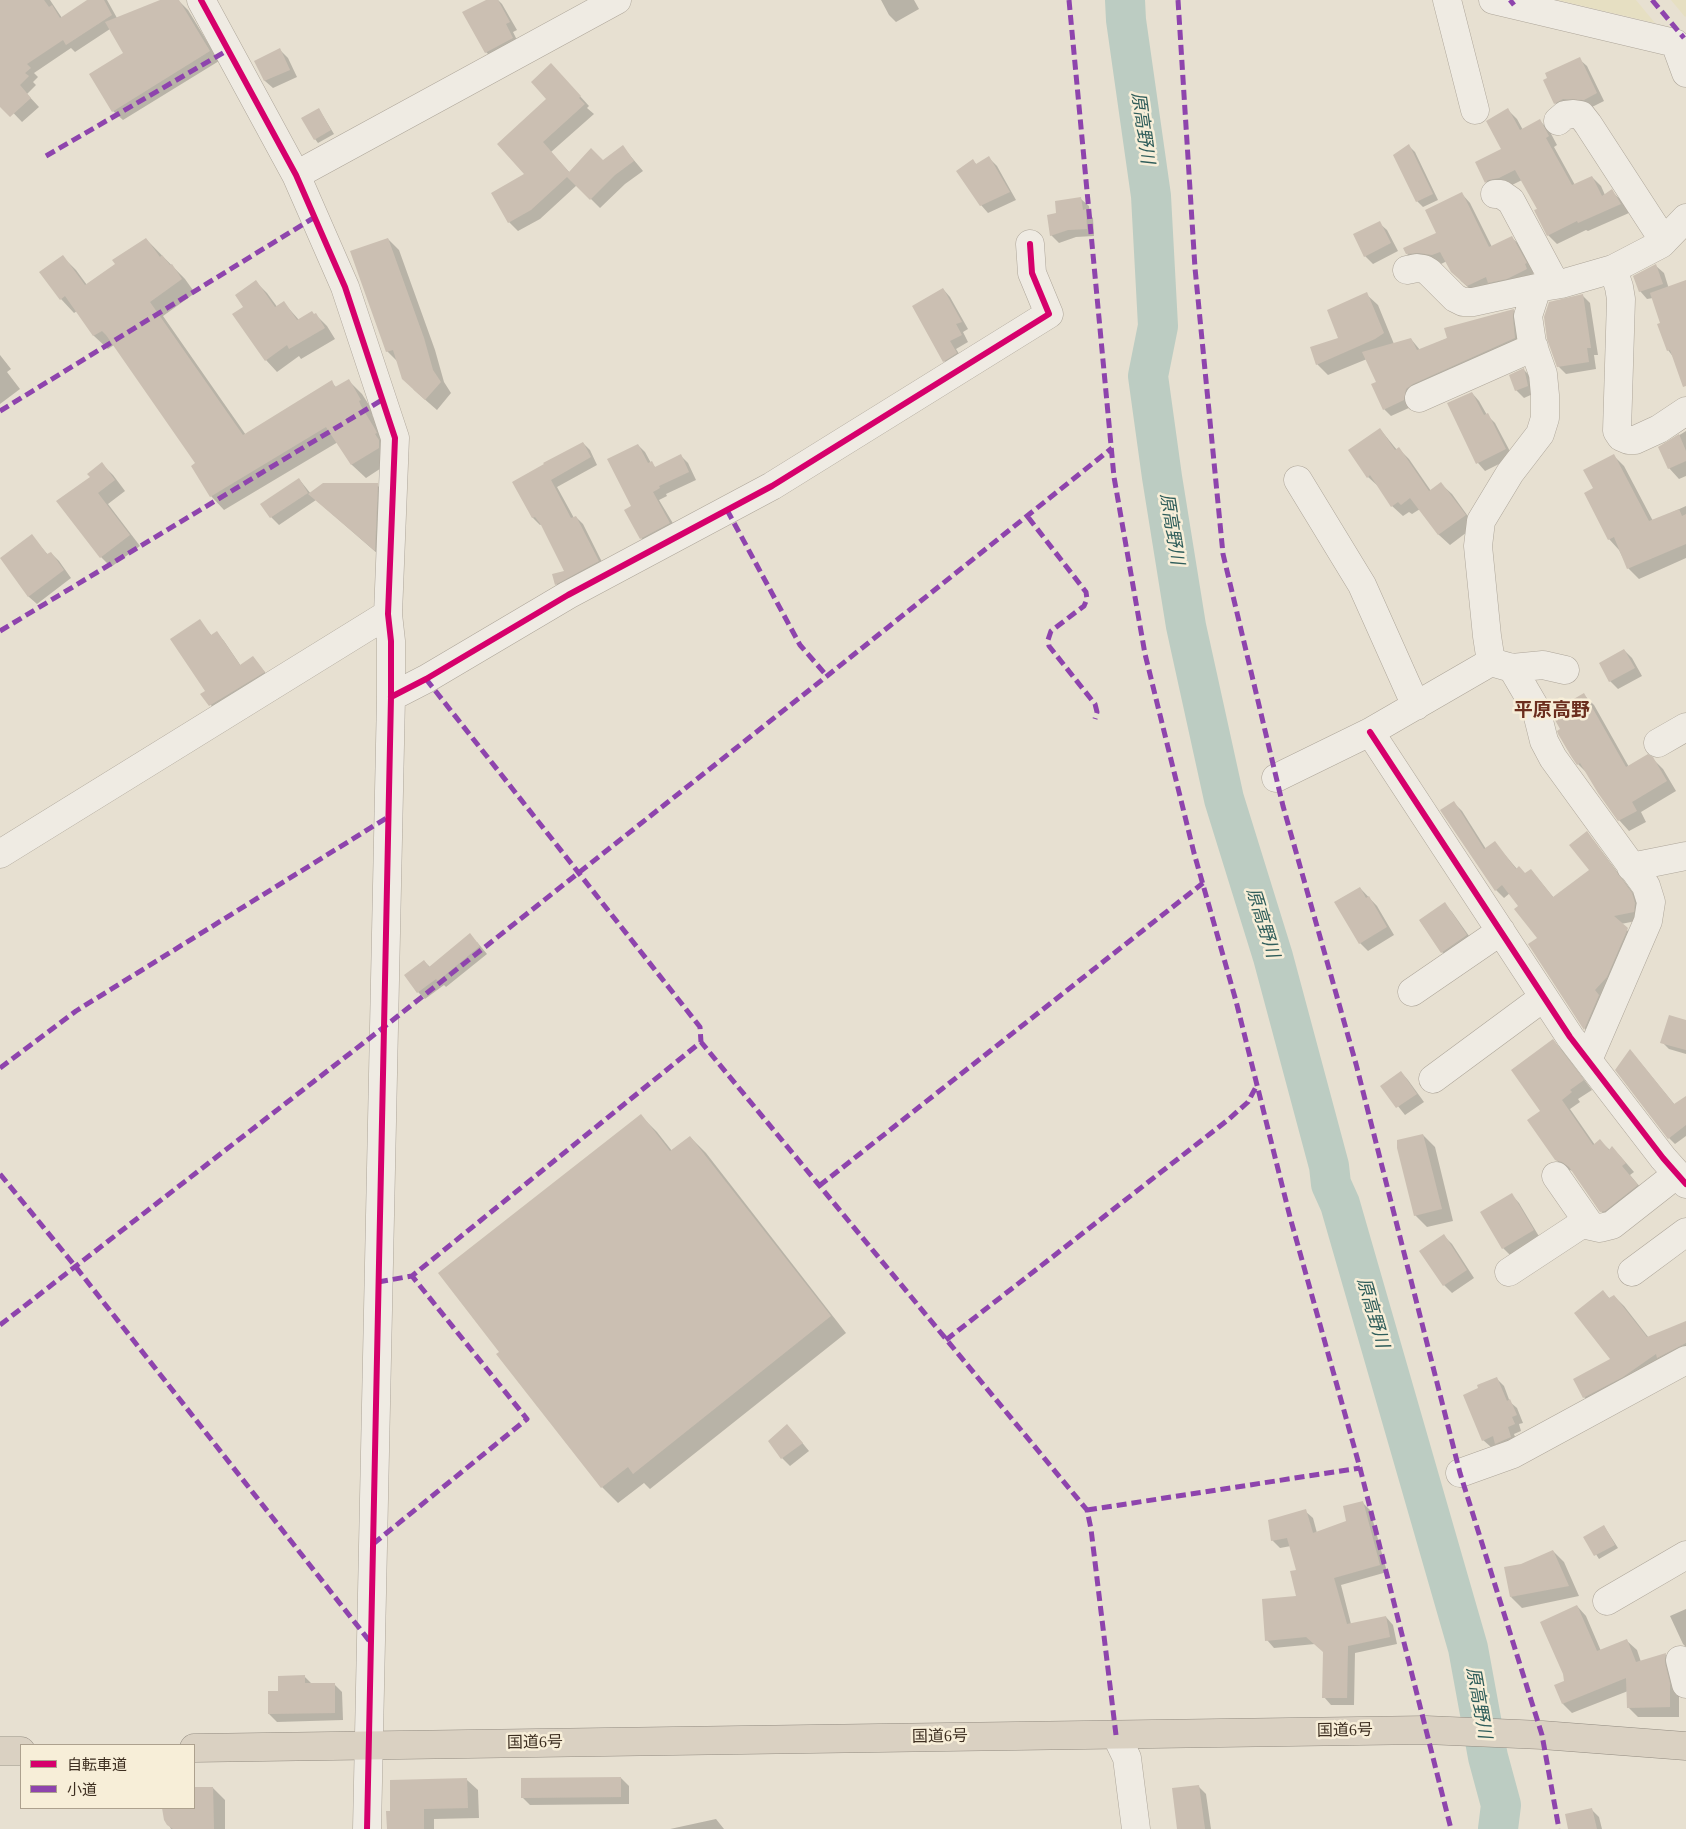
<!DOCTYPE html>
<meta charset="utf-8">
<style>
body{margin:0}
#map{position:relative;width:1686px;height:1829px;overflow:hidden;background:#e7e0d1;font-family:"Times New Roman","Noto Sans JP",serif}
canvas{display:block}
.legend{position:absolute;left:20px;top:1744px;width:175px;height:65px;box-sizing:border-box;background:#f7eed8;border:1px solid #ada18e;margin:0;padding:6px 9px;list-style:none;font-size:15px;color:#3d2e20}
.legend li{display:flex;align-items:center;gap:10px;height:25px}
.legend b{width:25px;border:1px solid #ada18e}
</style>
<div id="map">
<canvas width="1686" height="1829"></canvas>
<ul class="legend">
<li><b style="height:6px;background:#d6006c"></b>自転車道</li>
<li><b style="height:6px;background:#8e44ad"></b>小道</li>
</ul>
</div>
<script>
const context = document.querySelector('canvas').getContext('2d');
context.lineJoin = 'round';
function fill(path, color) { context.fillStyle = color; context.fill(path, 'evenodd'); }
const toPath = rows => new Path2D(rows.map(r => 'M' + r).join(''));
function strokePath(path, color, width, dash) { context.strokeStyle = color; context.lineWidth = width; context.lineCap = dash ? 'butt' : 'round'; context.setLineDash(dash || []); context.stroke(path); }
function drawText(font, color, halo, rows, align = 'center') {
  context.font = font + ' "Times New Roman","Noto Sans JP",serif'; context.lineWidth = 5; context.setLineDash([]); context.textBaseline = 'middle'; context.strokeStyle = halo; context.fillStyle = color; for (const [text, x, y, turn = 0] of rows) {
    context.save(); context.translate(x, y); context.rotate((+turn || 0) * Math.PI / 180); context.textAlign = isNaN(turn) ? turn : align; if (halo) context.strokeText(text, 0, 0); context.fillText(text, 0, 0); context.restore();
  }
}
fill(toPath([
 [1557,0,1636,0,1655,23],
 [1671,0,1686,0,1686,16,1685,17]
]), '#e6dfc2');
fill(toPath([
 [4,0,50,0,62,18,89,0,107,0,117,18,163,0,178,0,188,10,219,61,123,120,113,111,124,53,110,29,75,52,71,48,34,73,38,77,33,82,36,85,27,94,39,107,22,122,0,99,0,3],
 [488,0,498,0,502,4,517,30,513,32,520,46,494,60,486,52],
 [881,0,914,0,919,9,896,22,889,15],
 [280,50,288,58,297,77,273,88,265,81,256,61],
 [1579,59,1587,66,1604,101,1592,107,1563,111,1555,103],
 [560,74,589,106,587,108,594,114,551,152,570,173,603,161,623,147,643,171,625,184,600,208,577,185,540,219,518,231,509,222,526,174,548,99],
 [319,109,334,134,318,143,315,139],
 [1508,110,1517,119,1523,130,1540,121,1549,130,1557,145,1554,147,1575,185,1592,177,1601,186,1605,195,1611,191,1620,199,1629,213,1588,231,1586,230,1557,244,1548,235,1535,211,1539,209,1522,180,1508,187,1495,190,1486,182,1503,150],
 [1409,146,1415,152,1438,200,1423,207,1417,201],
 [989,158,997,166,1016,200,988,213,981,205,973,161,977,165],
 [1462,194,1470,203,1492,247,1512,238,1521,246,1535,272,1533,273,1535,278,1477,295,1461,281,1447,261,1441,264,1429,261,1416,263,1407,254,1437,233],
 [1081,199,1089,206,1090,215,1093,218,1094,236,1076,237,1059,243,1051,235,1058,214],
 [1379,223,1387,230,1398,251,1373,264,1365,256],
 [146,239,185,279,195,293,163,316,246,435,331,382,337,388,349,381,362,394,374,413,372,415,389,444,392,461,366,478,352,465,338,442,224,510,211,496,197,464,114,345,108,349,94,336,77,311,74,313,61,299,62,256,76,270,87,285,117,265],
 [388,239,399,250,435,350,444,382,451,393,437,410,414,390,398,362,387,351],
 [1656,266,1664,273,1669,289,1686,288,1686,374,1668,350,1662,323,1653,298,1647,299,1640,291],
 [256,282,267,293,278,308,284,303,299,320,316,315,327,326,335,339,301,359,299,356,277,372,266,360,245,307],
 [943,289,950,297,968,329,963,332,968,342,956,349,963,360,951,368,944,361],
 [1366,294,1378,305,1394,344,1411,339,1420,350,1513,310,1520,318,1522,345,1411,407,1391,416,1384,409,1377,383,1367,359,1328,375,1317,364,1339,339],
 [1582,295,1590,303,1598,355,1594,355,1596,369,1566,374,1558,366],
 [0,355,11,369,7,372,20,389,0,404],
 [1524,370,1532,378,1535,393,1524,398,1516,390],
 [1472,393,1479,401,1487,415,1495,423,1513,457,1485,471,1478,463],
 [1380,429,1397,450,1399,449,1409,459,1431,491,1441,484,1452,494,1475,526,1450,545,1439,535,1420,509,1412,514,1409,512,1403,516,1392,506,1379,487,1368,477],
 [1686,431,1686,476,1679,479,1669,468,1660,447],
 [583,443,590,450,597,465,557,487,574,518,576,517,583,524,605,568,563,591,556,584,565,572,542,524,540,525,533,518,514,482],
 [638,445,645,452,651,463,656,468,680,455,688,463,696,480,666,494,667,496,659,500,677,530,649,545,641,538,633,506],
 [1614,456,1624,466,1653,521,1686,506,1686,558,1639,579,1628,568,1619,550,1609,539,1594,489],
 [102,464,113,475,125,491,108,504,140,546,111,567,101,557,91,477],
 [299,479,311,494,377,485,389,497,386,561,316,500,279,525,271,517],
 [32,536,48,555,51,553,59,561,71,578,37,604,29,597,2,559],
 [200,621,212,636,217,633,224,641,241,666,253,657,271,680,218,713,202,695,207,691],
 [1624,650,1632,658,1642,676,1618,689,1610,681,1601,663],
 [1584,695,1594,705,1629,767,1652,758,1663,769,1676,791,1641,812,1646,822,1629,831,1619,820,1599,793,1588,774,1578,764],
 [1454,803,1462,811,1486,849,1495,843,1517,869,1526,874,1531,870,1554,898,1591,871,1586,833,1594,841,1640,902,1641,920,1621,924,1635,938,1592,1036,1585,1029,1529,944,1539,938,1520,906,1510,893,1504,898,1496,890],
 [1360,888,1377,906,1394,935,1368,951,1360,943],
 [1445,904,1452,912,1474,943,1450,960,1442,952,1420,921],
 [477,942,487,954,446,987,444,985,425,999,418,992,424,961,430,967],
 [1686,1021,1686,1054,1669,1049,1662,1042],
 [1553,1041,1562,1050,1592,1090,1578,1099,1580,1102,1570,1109,1595,1145,1600,1141,1610,1150,1612,1148,1621,1157,1634,1172,1630,1175,1646,1194,1610,1220,1601,1211,1573,1171,1566,1169,1556,1160,1542,1111],
 [1631,1051,1675,1105,1686,1097,1686,1136,1675,1144,1669,1138],
 [1401,1072,1408,1080,1424,1102,1405,1115,1382,1086],
 [641,1116,657,1132,672,1151,690,1137,706,1153,846,1333,650,1489,644,1483,618,1503,602,1487],
 [1423,1135,1435,1147,1453,1221,1427,1227,1415,1215],
 [1512,1195,1519,1203,1540,1238,1511,1256,1503,1248],
 [1444,1236,1452,1244,1474,1278,1452,1293,1444,1285],
 [1603,1291,1610,1299,1614,1296,1624,1306,1649,1338,1686,1322,1686,1358,1594,1407,1584,1397,1611,1360],
 [1496,1378,1504,1386,1510,1402,1517,1408,1523,1423,1519,1424,1521,1431,1514,1434,1518,1445,1504,1450,1498,1444,1491,1447,1483,1440],
 [795,1434,809,1451,790,1466,782,1458],
 [1363,1503,1370,1510,1387,1572,1341,1585,1351,1624,1386,1617,1393,1625,1397,1644,1355,1653,1354,1705,1331,1705,1324,1697,1324,1652,1315,1644,1274,1648,1267,1640,1298,1597,1298,1570,1291,1546,1280,1548,1272,1540,1305,1511,1313,1518,1317,1533,1348,1522],
 [1604,1526,1618,1548,1599,1559,1585,1537],
 [1553,1551,1564,1562,1579,1596,1522,1608,1511,1597,1522,1565],
 [1577,1606,1586,1616,1601,1651,1627,1641,1637,1650,1641,1662,1666,1655,1675,1664,1679,1693,1679,1717,1638,1717,1628,1707,1628,1691,1572,1713,1563,1704],
 [1686,1609,1686,1647,1683,1644,1670,1616],
 [304,1676,313,1685,334,1684,342,1692,343,1720,277,1722,269,1714,279,1692],
 [621,1778,629,1786,629,1804,530,1805,522,1797],
 [467,1780,478,1790,479,1818,434,1819,434,1829,388,1829],
 [1198,1786,1206,1794,1211,1829,1178,1829],
 [194,1788,213,1788,225,1800,225,1829,171,1829,166,1820,165,1809,194,1808],
 [1592,1810,1599,1817,1602,1829,1569,1829],
 [716,1819,724,1829,670,1829]
]), '#0003');
strokePath(toPath([
 [1125,0,1126,20,1151,196,1158,326,1148,376,1162,477,1186,626,1224,799,1273,957,1329,1166,1331,1184,1340,1204,1468,1648,1488,1757,1501,1805,1498,1829]
]), '#bcccc2', 40);
fill(toPath([
 [0,0,44,0,49,7,52,5,60,18,87,0,104,0,112,15,66,45,63,40,27,64,31,68,25,73,29,76,20,85,31,98,10,117,0,107],
 [160,0,179,0,210,51,112,112,89,74,123,53,105,22],
 [486,0,498,0,510,22,506,24,513,38,485,53,462,12],
 [280,48,290,70,264,81,254,61],
 [1580,57,1597,93,1584,100,1563,99,1554,104,1543,80,1547,78,1545,73],
 [551,63,581,96,579,98,585,104,543,142,569,172,591,148,603,160,623,145,634,161,615,175,590,200,567,177,531,210,508,223,491,193,524,174,497,144,546,99,531,82],
 [319,108,331,130,314,140,301,118],
 [1508,108,1520,130,1540,119,1549,136,1546,138,1572,185,1592,176,1602,196,1612,189,1621,204,1578,223,1577,221,1547,236,1534,210,1537,209,1515,170,1499,178,1488,180,1485,183,1475,162,1501,149,1486,121],
 [1409,144,1433,194,1416,202,1393,155],
 [989,156,1010,192,980,206,956,171,973,159,976,164],
 [1462,192,1489,247,1512,236,1527,263,1525,264,1527,269,1507,279,1488,283,1486,277,1467,286,1451,272,1440,252,1432,255,1419,253,1406,254,1403,248,1436,233,1425,210],
 [1081,197,1083,210,1086,209,1087,229,1068,230,1050,236,1047,215,1056,213,1055,201],
 [1380,221,1391,243,1364,257,1353,234],
 [146,238,160,257,162,255,170,265,172,264,182,279,150,302,243,435,332,380,335,387,349,379,361,400,359,401,361,406,375,429,377,433,375,434,379,440,379,448,351,465,326,427,210,497,191,466,195,463,106,335,102,331,93,336,65,296,60,300,39,272,63,255,85,285,115,264,112,260],
 [388,238,424,338,433,370,441,382,425,400,402,379,393,350,386,352,350,251],
 [1656,264,1663,284,1639,292,1633,276],
 [256,280,275,307,284,301,297,320,312,311,314,314,316,313,325,328,289,349,287,345,265,361,232,314,243,307,235,295],
 [1686,280,1686,386,1683,387,1670,350,1667,351,1657,324,1660,323,1650,293],
 [943,288,962,322,956,324,962,335,950,341,957,353,943,362,912,306],
 [1367,292,1384,333,1375,339,1316,365,1310,347,1338,338,1327,310],
 [1583,294,1591,348,1587,348,1589,362,1557,367,1547,339,1544,317,1549,302],
 [1514,309,1513,318,1515,338,1413,384,1406,389,1404,400,1383,410,1371,384,1376,382,1362,352,1411,338,1417,350,1447,338,1444,328],
 [1524,368,1528,386,1515,391,1509,375],
 [1472,392,1484,415,1488,413,1506,449,1476,464,1447,403],
 [1380,428,1395,450,1399,447,1429,491,1441,482,1466,515,1438,535,1410,498,1401,505,1398,502,1391,507,1370,475,1367,478,1348,450],
 [1679,434,1686,451,1686,461,1668,469,1658,447],
 [583,442,591,457,551,480,571,518,576,516,599,561,555,585,552,574,564,571,541,525,535,517,532,518,512,482,544,464,543,463],
 [638,444,648,463,652,461,655,467,681,454,689,472,659,486,660,488,653,492,670,523,640,539,624,510,631,506,607,459],
 [1614,454,1649,521,1679,509,1682,516,1686,514,1686,544,1627,569,1614,537,1608,540,1584,493,1593,488,1583,470],
 [102,462,115,480,98,493,130,535,100,558,56,501,90,477,87,474],
 [299,478,308,493,270,518,260,504],
 [323,483,378,483,375,551,308,494],
 [32,534,47,554,51,552,64,570,28,597,0,558],
 [200,619,211,635,217,631,240,665,253,656,265,672,209,706,200,694,205,691,170,639],
 [1624,649,1635,668,1609,682,1599,663],
 [1584,693,1626,767,1648,754,1653,757,1667,781,1632,802,1637,811,1618,821,1598,793,1580,763,1577,765,1571,756,1558,734,1557,731,1560,729,1555,720,1553,711],
 [1454,801,1484,849,1495,841,1516,869,1519,866,1525,873,1531,869,1553,897,1589,870,1569,845,1587,831,1632,893,1635,903,1634,912,1614,916,1628,928,1607,977,1595,990,1599,995,1584,1030,1528,944,1537,938,1514,909,1518,906,1502,885,1495,891,1440,810],
 [1360,887,1366,898,1369,896,1387,927,1359,944,1334,902],
 [1445,902,1467,935,1441,953,1419,920],
 [470,933,480,946,438,981,436,979,417,993,404,975,424,960,429,967],
 [1669,1015,1686,1020,1686,1050,1660,1043],
 [1553,1039,1584,1080,1570,1090,1572,1092,1562,1100,1593,1145,1600,1139,1609,1150,1612,1146,1626,1163,1622,1166,1638,1185,1605,1211,1600,1212,1569,1167,1562,1162,1555,1160,1527,1120,1540,1111,1511,1070],
 [1630,1049,1674,1104,1686,1096,1686,1125,1668,1139,1615,1070],
 [1401,1071,1417,1094,1396,1108,1380,1086],
 [641,1114,670,1151,690,1136,831,1316,633,1474,628,1467,601,1488,496,1354,499,1352,438,1273],
 [1423,1134,1442,1209,1414,1216,1397,1148,1397,1140],
 [1512,1193,1534,1230,1502,1249,1480,1212],
 [1444,1234,1467,1270,1443,1286,1419,1251],
 [1603,1290,1609,1298,1614,1295,1647,1337,1686,1321,1686,1343,1657,1358,1656,1354,1623,1377,1583,1398,1573,1379,1610,1359,1574,1313],
 [1497,1377,1507,1401,1510,1399,1517,1415,1512,1417,1515,1424,1508,1427,1511,1437,1495,1444,1493,1436,1482,1441,1463,1395,1478,1388,1477,1385],
 [787,1424,803,1443,781,1459,768,1441],
 [1363,1501,1380,1565,1334,1578,1347,1624,1386,1616,1390,1637,1348,1646,1347,1698,1322,1698,1323,1652,1306,1637,1265,1641,1262,1599,1296,1596,1290,1571,1296,1570,1287,1538,1271,1541,1268,1520,1306,1509,1313,1533,1346,1521,1343,1506],
 [1604,1525,1615,1545,1594,1556,1583,1537],
 [1553,1550,1569,1586,1510,1597,1504,1567,1521,1564],
 [1577,1605,1597,1651,1627,1639,1636,1662,1666,1653,1665,1663,1670,1683,1670,1707,1627,1708,1626,1678,1562,1704,1554,1685,1564,1681,1563,1674,1540,1622],
 [305,1675,305,1683,335,1683,335,1713,268,1714,268,1691,278,1691,278,1676],
 [621,1777,621,1797,521,1798,521,1778],
 [467,1778,468,1808,424,1809,424,1829,387,1829,386,1811,390,1811,390,1780],
 [1199,1785,1205,1829,1177,1829,1172,1788],
 [194,1787,213,1787,214,1829,173,1829,167,1825,164,1820,162,1808,194,1808],
 [1592,1808,1597,1829,1568,1829,1565,1814]
]), '#cbbfb2');
const minor = toPath([
 [201,0,296,175,345,287,395,438,388,614,391,641,391,697,367,1829],
 [1447,0,1475,110],
 [1493,0,1675,43,1686,73],
 [1558,121,1565,115,1574,114,1581,115,1588,124,1664,241],
 [296,175,617,0],
 [1495,194,1501,194,1511,201,1556,285],
 [1613,269,1619,287,1621,299,1617,431,1621,437,1628,440,1635,440,1659,429,1686,411],
 [1407,270,1417,268,1424,269,1429,272,1455,298,1463,302,1473,302,1537,288,1561,284,1613,269,1661,244,1686,218],
 [1537,288,1528,316,1532,343,1543,374,1545,395,1545,418,1540,434,1510,473,1481,521,1478,546,1487,636,1491,662,1512,668,1543,665,1565,670],
 [1419,398,1534,347],
 [1298,480,1362,585,1416,706],
 [1512,668,1536,709,1544,741,1553,758,1646,886,1651,902,1648,921,1588,1060],
 [391,697,426,679,568,595,772,486,1049,314,1032,273,1030,244],
 [1370,732,1570,1037,1663,1158,1686,1184],
 [1658,743,1686,727],
 [1276,778,1370,732,1491,662],
 [0,854,388,614],
 [1631,867,1686,856],
 [1412,992,1501,931],
 [1433,1079,1544,997],
 [1556,1176,1590,1225],
 [1509,1272,1582,1224,1600,1228,1612,1225,1677,1174],
 [1632,1272,1686,1232],
 [1460,1473,1513,1454,1686,1360],
 [1607,1601,1686,1555],
 [1680,1660,1686,1684],
 [1116,1735,1127,1758,1136,1829]
]);
const highway = toPath([
 [194,1748,1426,1730,1542,1735,1686,1746],
 [0,1751,21,1751]
]);
strokePath(minor, '#ada599', 29);
strokePath(highway, '#928b80', 29);
strokePath(minor, '#efebe3', 28);
strokePath(highway, '#dad1c2', 28);
strokePath(toPath([
 [1069,0,1114,477,1145,654,1194,853,1236,1001,1290,1217,1360,1468,1451,1829],
 [1178,0,1195,268,1223,554,1283,806,1356,1064,1460,1473,1542,1735,1559,1829],
 [1510,0,1514,5],
 [1652,0,1684,38],
 [46,156,228,50],
 [0,411,315,217],
 [727,510,800,645,827,676],
 [1028,517,1086,592,1087,599,1084,606,1051,631,1048,640,1049,646,1095,704,1097,712,1095,719],
 [0,631,382,400],
 [426,679,700,1027,701,1042],
 [0,1068,76,1011,388,817],
 [0,1174,75,1266,371,1643],
 [819,1186,1203,883],
 [378,1282,412,1276,701,1042,1087,1510,1091,1529,1116,1735],
 [0,1325,384,1027,827,676,1112,448],
 [946,1340,1229,1119,1248,1102,1257,1085],
 [1087,1510,1360,1468],
 [373,1544,527,1419,412,1276]
]), '#8e44ad', 5, [10, 5]);
strokePath(toPath([
 [201,0,296,175,345,287,395,438,388,614,391,641,391,697,367,1829],
 [391,697,426,679,568,595,772,486,1049,314,1032,273,1030,244],
 [1370,732,1570,1037,1663,1158,1686,1184]
]), '#d6006c', 6);
drawText('16px', '#3d2e20', '#f7eed8', [
 ["国道6号",1345,1731,-1],
 ["国道6号",940,1737,-1],
 ["国道6号",535,1743,-1]
]);
drawText('italic 18px', '#2f5d5a', '#f7eed8', [
 ["原高野川",1142,128,82],
 ["原高野川",1171,529,81],
 ["原高野川",1262,923,73],
 ["原高野川",1372,1313,74],
 ["原高野川",1478,1703,80]
]);
drawText('bold 19px', '#6b2e1e', '#f7eed8', [
 ["平原高野",1552,711]
]);
</script>
